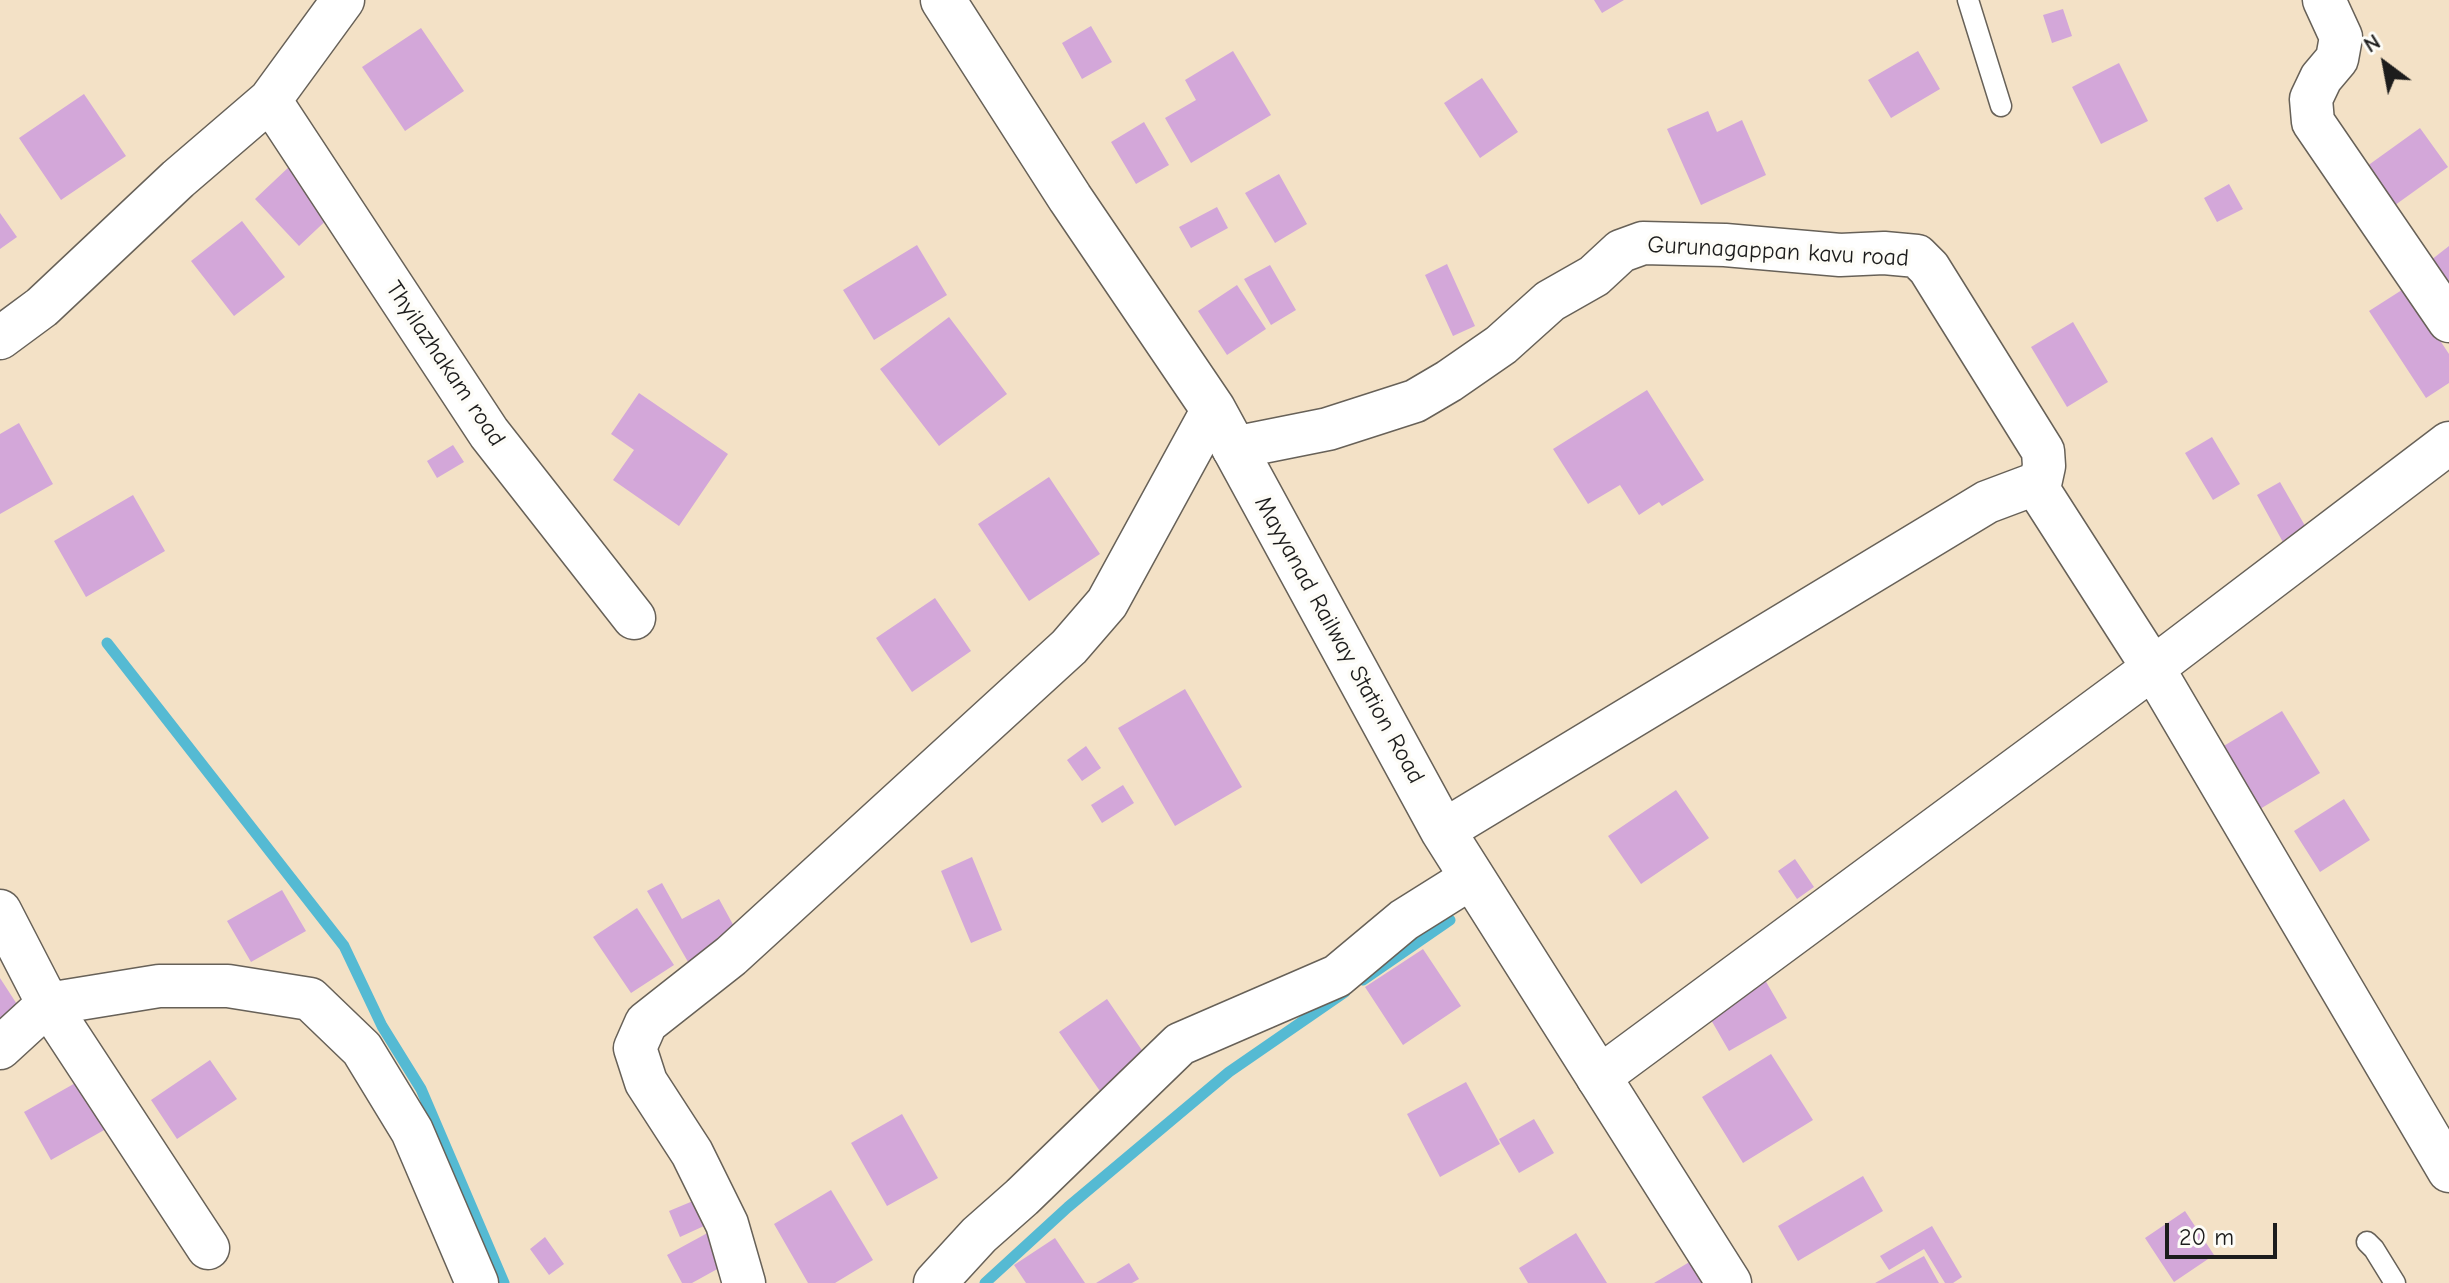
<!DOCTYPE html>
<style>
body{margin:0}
#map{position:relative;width:2449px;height:1283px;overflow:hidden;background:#f3e1c6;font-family:"Comic Neue",sans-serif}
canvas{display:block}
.north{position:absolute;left:2345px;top:24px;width:80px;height:80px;-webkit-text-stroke:6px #fdfcf7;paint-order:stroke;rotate:328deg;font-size:22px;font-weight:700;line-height:32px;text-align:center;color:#1c1c1c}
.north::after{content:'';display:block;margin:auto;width:28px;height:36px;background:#1c1c1c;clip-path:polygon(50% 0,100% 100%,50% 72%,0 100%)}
.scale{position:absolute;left:2165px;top:1223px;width:112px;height:36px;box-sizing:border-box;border:4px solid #1c1c1c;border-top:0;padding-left:10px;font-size:24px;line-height:28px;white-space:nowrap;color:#1c1c1c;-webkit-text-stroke:6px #fdfcf7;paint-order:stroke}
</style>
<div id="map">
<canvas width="2449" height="1283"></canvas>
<div class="north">N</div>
<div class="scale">20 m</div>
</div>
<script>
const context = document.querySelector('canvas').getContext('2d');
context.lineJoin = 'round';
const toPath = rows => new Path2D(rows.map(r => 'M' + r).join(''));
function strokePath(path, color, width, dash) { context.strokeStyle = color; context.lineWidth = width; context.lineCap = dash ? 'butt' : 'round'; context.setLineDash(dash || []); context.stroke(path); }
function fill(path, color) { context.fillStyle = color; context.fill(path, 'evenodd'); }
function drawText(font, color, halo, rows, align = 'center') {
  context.font = font + ' "Comic Neue",sans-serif'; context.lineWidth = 7; context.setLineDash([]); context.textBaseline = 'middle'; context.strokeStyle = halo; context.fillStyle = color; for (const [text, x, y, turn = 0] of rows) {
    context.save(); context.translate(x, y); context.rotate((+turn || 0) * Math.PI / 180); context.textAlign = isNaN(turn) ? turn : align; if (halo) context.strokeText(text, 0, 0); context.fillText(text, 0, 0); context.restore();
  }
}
strokePath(toPath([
 [107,643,344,946,382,1026,421,1089,504,1283],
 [1363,980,1450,920],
 [985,1283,1068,1207,1229,1072,1345,992]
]), '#55bad3', 11);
fill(toPath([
 [1594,0,1624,0,1602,13],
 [2063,9,2072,36,2052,43,2043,15],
 [1091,26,1112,62,1082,79,1062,43],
 [421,28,464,91,405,131,362,67],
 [1233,51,1271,115,1191,163,1165,118,1196,100,1185,80],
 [1918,51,1940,89,1891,118,1868,80],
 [2119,63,2148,121,2101,144,2072,87],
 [1482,78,1518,132,1480,158,1444,103],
 [84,94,126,156,61,200,19,138],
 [1708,111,1717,132,1742,120,1766,175,1701,205,1667,129],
 [1144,122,1169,165,1136,184,1111,142],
 [2420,128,2448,167,2391,208,2363,169],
 [291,165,335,212,299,246,255,199],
 [1279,174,1307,224,1275,243,1245,193],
 [2229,184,2243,209,2217,222,2204,198],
 [1217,207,1228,228,1191,248,1179,227],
 [0,213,17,237,0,249],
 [242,221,285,277,234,316,191,261],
 [917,245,947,295,874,340,843,290],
 [2449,246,2449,312,2417,271],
 [1447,264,1475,326,1453,336,1425,275],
 [1270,265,1296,310,1271,325,1244,279],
 [1237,285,1266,329,1227,355,1198,311],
 [2405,288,2449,354,2449,383,2426,398,2369,311],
 [949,317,1007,394,939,446,880,369],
 [2073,322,2108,382,2067,407,2031,347],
 [1647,390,1704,480,1662,506,1659,502,1639,515,1620,485,1588,504,1553,449],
 [639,393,728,454,679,526,613,480,634,450,611,434],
 [19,423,53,484,0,514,0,434],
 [2212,437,2240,484,2213,500,2185,453],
 [453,445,464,462,437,478,427,461],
 [1049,477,1100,554,1029,601,978,524],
 [2280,482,2308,531,2284,544,2257,495],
 [133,495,165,551,86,597,54,541],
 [935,598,971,651,912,692,876,638],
 [1185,689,1242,787,1175,826,1118,728],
 [2282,711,2320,773,2250,815,2212,753],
 [1086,746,1101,768,1082,781,1067,760],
 [1123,785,1134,803,1102,823,1091,805],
 [1676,790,1709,838,1641,884,1608,836],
 [2344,799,2370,840,2320,872,2294,831],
 [972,857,1002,930,971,943,941,871],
 [1795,859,1814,887,1797,899,1778,871],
 [662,883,682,919,719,899,741,939,691,967,647,891],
 [282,890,306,931,251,962,227,921],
 [637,908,674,965,631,993,593,937],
 [1423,949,1461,1006,1403,1045,1365,987],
 [1761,973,1787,1018,1729,1051,1703,1006],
 [0,978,22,1012,0,1026],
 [1107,999,1167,1087,1120,1120,1059,1032],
 [1771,1054,1813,1120,1743,1163,1702,1097],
 [210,1060,237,1099,177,1139,151,1100],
 [86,1077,113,1125,51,1160,24,1112],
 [1466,1082,1500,1144,1440,1177,1407,1114],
 [902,1114,938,1178,887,1206,851,1143],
 [1534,1119,1554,1153,1519,1173,1499,1139],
 [1863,1176,1883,1211,1798,1261,1778,1226],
 [831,1190,873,1260,835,1283,808,1283,774,1224],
 [693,1201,704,1226,680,1237,669,1211],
 [2185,1211,2214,1255,2174,1282,2145,1238],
 [1932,1226,1962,1277,1953,1283,1945,1283,1924,1249,1889,1270,1880,1256],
 [713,1230,730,1262,692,1283,682,1283,667,1255],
 [1576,1233,1607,1283,1528,1283,1519,1268],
 [545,1237,564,1264,549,1275,530,1249],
 [1055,1238,1085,1283,1026,1283,1014,1265],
 [1703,1254,1720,1283,1654,1283],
 [1924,1256,1939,1283,1875,1283],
 [1129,1263,1139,1279,1132,1283,1096,1283]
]), '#d3a7d9');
const service = toPath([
 [1968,0,2001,106],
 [2367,1242,2374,1249,2395,1283]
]);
const minor = toPath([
 [2324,0,2341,37,2337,59,2321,78,2311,99,2313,122,2449,321],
 [270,100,489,433,634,618],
 [0,338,42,307,178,179,270,100,343,0],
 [1233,448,1328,429,1415,401,1449,381,1501,345,1550,301,1594,276,1621,251,1643,243,1725,245,1840,255,1884,253,1917,256,1929,268,2043,451,2044,466,2039,489],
 [1443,831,1987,502,2035,484,2153,668,2449,1171],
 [0,911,48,1004,208,1248],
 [0,1048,48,1004,159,986,228,986,310,999,362,1049,412,1131,477,1283],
 [1598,1078,2153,668,2449,443],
 [744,1283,727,1224,692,1153,646,1082,635,1048,646,1023,731,956,1069,647,1107,603,1213,409],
 [935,1283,979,1235,1022,1197,1180,1044,1337,976,1404,920,1471,878]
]);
const secondary = toPath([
 [943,0,1070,198,1213,409,1443,831,1729,1283]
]);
strokePath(service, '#676158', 23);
strokePath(minor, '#676158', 45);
strokePath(secondary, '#676158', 47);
strokePath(service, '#fff', 20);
strokePath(minor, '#fff', 42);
strokePath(secondary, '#fff', 44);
drawText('24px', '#1c1c1c', '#fdfcf7', [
 ["Gurunagappan kavu road",1778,252,3],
 ["Thyilazhakam road",445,364,56],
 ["Mayyanad Railway Station Road",1339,640,61]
]);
</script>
